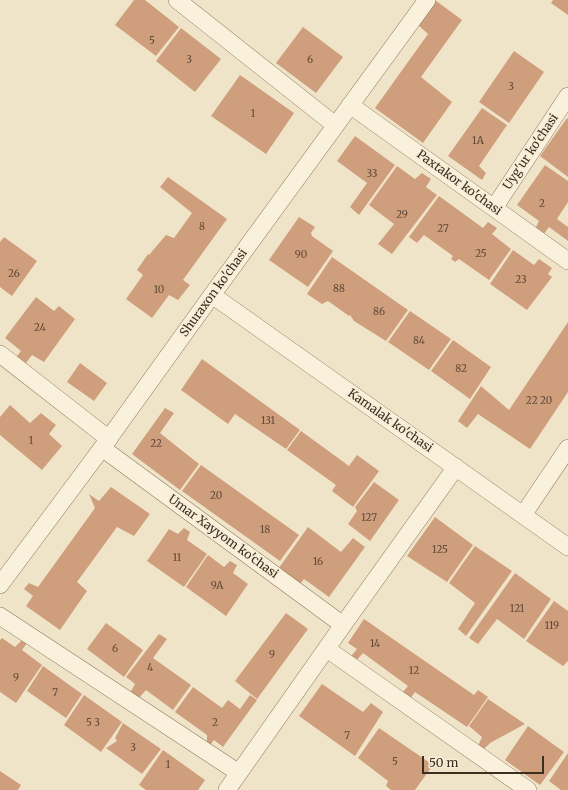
<!DOCTYPE html>
<style>
body{margin:0}
#map{position:relative;width:568px;height:790px;overflow:hidden;background:#f0e4c8;font-family:Merriweather,serif}
canvas{display:block}
.scale{position:absolute;left:422px;top:756px;width:122px;height:18px;box-sizing:border-box;border:2px solid #3d2e20;border-top:0;padding-left:5px;font-size:12px;line-height:14px;white-space:nowrap;color:#3d2e20;-webkit-text-stroke:3px #f7eed8;paint-order:stroke}
</style>
<div id="map">
<canvas width="568" height="790"></canvas>
<div class="scale">50 m</div>
</div>
<script>
const context = document.querySelector('canvas').getContext('2d');
context.lineJoin = 'round';
function fill(path, color) { context.fillStyle = color; context.fill(path, 'evenodd'); }
const toPath = rows => new Path2D(rows.map(r => 'M' + r).join(''));
function strokePath(path, color, width, dash) { context.strokeStyle = color; context.lineWidth = width; context.lineCap = dash ? 'butt' : 'round'; context.setLineDash(dash || []); context.stroke(path); }
function drawText(font, color, halo, rows, align = 'center') {
  context.font = font + ' Merriweather,serif'; context.lineWidth = 4; context.setLineDash([]); context.textBaseline = 'middle'; context.strokeStyle = halo; context.fillStyle = color; for (const [text, x, y, turn = 0] of rows) {
    context.save(); context.translate(x, y); context.rotate((+turn || 0) * Math.PI / 180); context.textAlign = isNaN(turn) ? turn : align; if (halo) context.strokeText(text, 0, 0); context.fillText(text, 0, 0); context.restore();
  }
}
fill(toPath([
 [134,0,145,0,179,27,156,56,115,25],
 [435,0,462,20,421,77,452,102,423,143,375,108,428,34,417,24],
 [553,0,568,0,568,15,551,3],
 [303,27,343,57,316,93,276,63],
 [181,28,221,59,195,92,156,61],
 [514,51,544,72,509,123,479,102],
 [240,75,294,113,266,154,211,116],
 [482,108,507,125,479,166,486,173,482,180,448,156],
 [567,118,568,119,568,177,540,156],
 [355,136,395,165,359,215,350,207,367,183,337,161],
 [545,165,568,181,568,202,557,219,568,227,568,241,549,227,543,235,535,229,539,221,517,205],
 [397,166,415,179,422,173,431,179,426,187,437,195,392,254,378,244,394,224,369,205],
 [168,177,227,219,183,280,190,285,178,300,169,295,152,318,126,299,143,275,137,270,148,254,149,255,166,235,174,238,192,213,160,187],
 [439,196,483,228,488,222,497,228,492,234,511,249,489,280,459,259,455,262,451,259,453,256,424,235,417,243,409,237],
 [299,217,315,227,311,233,312,236,333,251,308,287,269,260],
 [4,237,37,261,12,296,0,287,0,242],
 [513,250,534,265,539,259,552,268,548,274,552,277,527,310,490,284],
 [332,257,408,310,386,341,354,321,350,315,349,316,328,301,322,304,307,294],
 [36,297,54,311,59,306,75,319,44,362,32,355,23,367,14,360,21,351,5,338],
 [410,311,451,339,429,370,388,342],
 [568,322,568,392,530,449,478,414,467,428,458,421,481,386,509,410],
 [453,340,491,367,470,399,431,371],
 [202,359,300,430,286,449,235,414,228,424,181,390],
 [80,363,107,383,94,401,67,382],
 [10,405,30,423,41,413,56,425,49,434,62,446,42,470,0,435,0,417],
 [165,408,174,413,160,433,199,464,180,490,132,454],
 [301,431,349,466,357,455,379,471,353,507,332,491,336,485,287,450],
 [201,465,299,535,280,561,182,491],
 [374,482,399,500,370,541,348,524,357,511,355,507],
 [111,487,150,514,134,536,117,527,77,582,87,591,60,630,26,606,33,596,24,589,29,583,38,587,95,508,89,494,99,501],
 [435,517,473,545,447,582,407,556],
 [308,527,341,552,353,538,365,547,329,597,304,579,297,588,276,572],
 [184,528,190,532,187,540,207,554,184,587,147,561,169,529,178,534],
 [475,546,512,571,466,636,458,629,475,603,449,583],
 [208,555,224,567,230,561,237,565,233,573,248,584,226,616,186,587],
 [515,573,551,599,524,639,497,619,478,644,469,638],
 [554,601,568,611,568,661,563,666,526,641],
 [286,613,308,629,257,699,235,681],
 [364,619,474,695,478,690,488,697,467,727,415,692,410,699,402,693,408,686,363,653,356,661,351,656,357,649,348,643],
 [106,623,143,650,124,677,87,649],
 [159,634,167,639,153,658,191,685,173,710,146,690,138,699,130,693,135,684,126,677],
 [2,638,15,647,22,640,27,643,22,650,42,665,16,703,0,692,0,640],
 [43,666,82,694,66,718,27,691],
 [322,684,363,712,371,703,383,712,355,756,299,716],
 [193,687,222,708,228,700,240,709,250,695,257,700,223,747,214,740,207,749,207,735,175,712],
 [84,695,122,722,101,752,64,725],
 [488,699,525,724,490,743,483,750,478,746,482,737,469,726],
 [123,723,161,749,142,774,106,748,117,741,115,738],
 [528,726,564,752,540,785,505,760],
 [379,728,433,765,415,790,391,790,386,786,388,781,358,758],
 [163,750,205,780,198,790,146,790,139,785],
 [568,753,568,790,561,790,549,781],
 [0,771,21,785,18,790,0,790]
]), '#cf9f7d');
const street = toPath([
 [177,0,335,125],
 [350,105,568,261],
 [494,208,568,96],
 [212,295,568,547],
 [0,354,109,439],
 [102,448,343,625],
 [523,515,568,448],
 [0,585,102,448,212,295,427,0],
 [0,616,239,773],
 [327,649,528,790],
 [227,790,343,625,456,467]
]);
strokePath(street, '#8d765c', 18);
strokePath(street, '#faf1dc', 17);
drawText('10px', '#624a37', null, [
 ["5",152,41],
 ["3",189,60],
 ["6",310,60],
 ["3",511,87],
 ["1",253,114],
 ["1A",478,141],
 ["33",372,174],
 ["2",542,204],
 ["29",402,215],
 ["8",202,227],
 ["27",443,229],
 ["25",481,254],
 ["90",301,255],
 ["26",14,274],
 ["23",521,280],
 ["88",339,289],
 ["10",159,290],
 ["86",379,312],
 ["24",40,328],
 ["84",419,341],
 ["82",461,369],
 ["22 20",539,401],
 ["131",268,421],
 ["1",31,441],
 ["22",156,444],
 ["20",216,496],
 ["127",369,518],
 ["18",265,530],
 ["125",440,550],
 ["11",177,558],
 ["16",318,562],
 ["9A",217,586],
 ["121",517,609],
 ["119",552,626],
 ["14",375,644],
 ["6",115,649],
 ["9",272,655],
 ["4",150,668],
 ["12",414,671],
 ["9",16,678],
 ["7",55,693],
 ["5 3",93,723],
 ["2",215,723],
 ["7",347,736],
 ["3",133,748],
 ["5",395,762],
 ["1",168,765]
]);
drawText('12px', '#3d2e20', '#f7eed8', [
 ["Uyg'ur ko'chasi",531,152,-56],
 ["Paxtakor ko'chasi",459,183,36],
 ["Shuraxon ko'chasi",214,293,-54],
 ["Kamalak ko'chasi",390,421,35],
 ["Umar Xayyom ko'chasi",223,537,36]
]);
</script>
